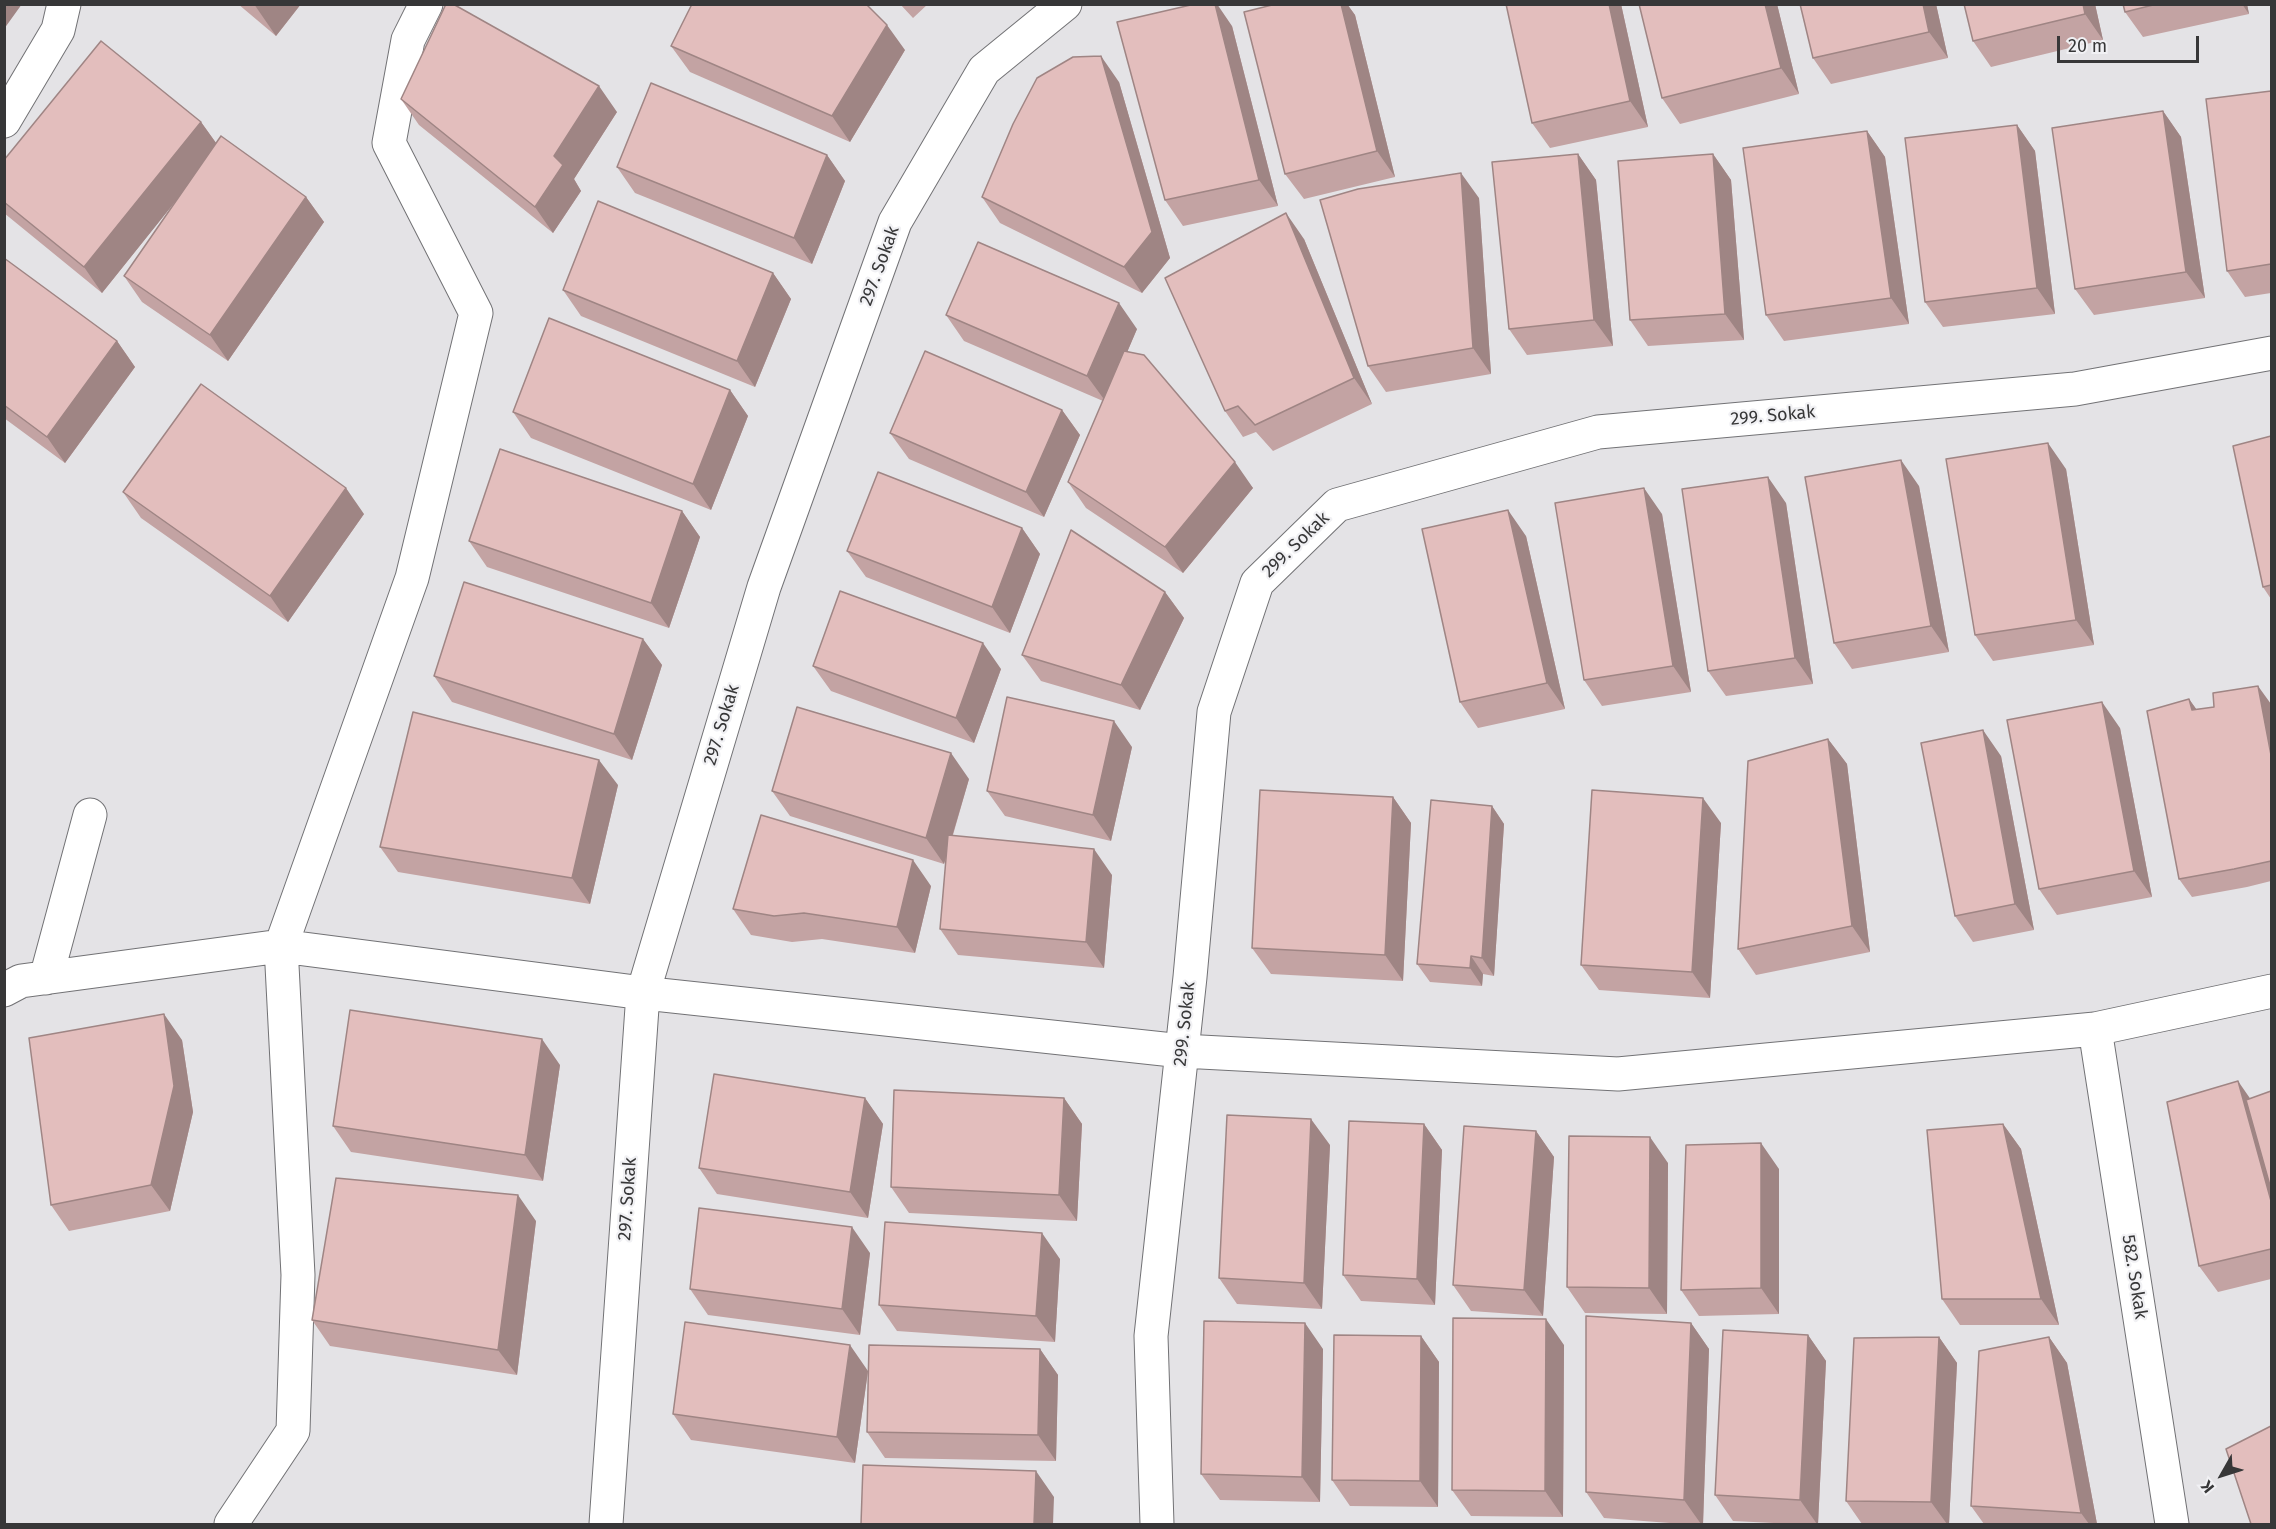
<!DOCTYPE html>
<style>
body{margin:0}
#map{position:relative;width:2276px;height:1529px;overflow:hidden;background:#e4e3e6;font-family:"Fira Sans",sans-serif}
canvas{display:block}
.frame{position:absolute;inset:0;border:6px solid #373738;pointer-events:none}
.north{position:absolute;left:2192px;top:1445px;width:60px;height:60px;-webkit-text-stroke:4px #f1f1f4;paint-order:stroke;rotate:231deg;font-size:16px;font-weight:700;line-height:24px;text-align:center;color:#373738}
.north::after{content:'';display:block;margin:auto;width:21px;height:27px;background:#373738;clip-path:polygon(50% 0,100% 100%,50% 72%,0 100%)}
.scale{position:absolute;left:2057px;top:36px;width:142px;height:27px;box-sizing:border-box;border:3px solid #373738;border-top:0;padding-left:8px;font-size:18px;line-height:21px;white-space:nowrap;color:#373738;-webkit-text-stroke:4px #f1f1f4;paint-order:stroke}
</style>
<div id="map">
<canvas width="2276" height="1529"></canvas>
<div class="frame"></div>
<div class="north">K</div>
<div class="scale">20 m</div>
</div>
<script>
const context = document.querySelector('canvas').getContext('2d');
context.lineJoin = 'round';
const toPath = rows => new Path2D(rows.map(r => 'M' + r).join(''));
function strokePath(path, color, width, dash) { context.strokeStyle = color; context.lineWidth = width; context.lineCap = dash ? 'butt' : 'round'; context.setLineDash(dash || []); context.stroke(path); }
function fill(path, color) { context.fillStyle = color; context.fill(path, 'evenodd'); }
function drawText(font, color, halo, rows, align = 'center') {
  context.font = font + ' "Fira Sans",sans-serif'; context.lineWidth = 4.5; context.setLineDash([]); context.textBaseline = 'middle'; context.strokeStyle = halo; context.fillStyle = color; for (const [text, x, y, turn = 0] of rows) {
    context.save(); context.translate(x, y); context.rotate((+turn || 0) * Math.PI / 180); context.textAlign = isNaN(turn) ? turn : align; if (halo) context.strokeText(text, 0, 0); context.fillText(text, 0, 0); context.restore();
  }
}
const minor = toPath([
 [4,121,58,30,64,4],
 [46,978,90,815],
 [4,990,21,981,281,946,643,993,1182,1051,1618,1074,2095,1029,2272,991],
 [2095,1029,2172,1524],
 [231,1524,293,1431,298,1275,281,946,412,578,476,313,389,143,408,40,426,4],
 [606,1524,643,993,764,587,895,222,984,70,1065,4],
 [1157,1524,1151,1336,1190,977,1214,712,1257,583,1337,505,1598,432,2075,389,2272,353]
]);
strokePath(minor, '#727275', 35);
strokePath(minor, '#fff', 33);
fill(toPath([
 [238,4,301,4,276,36],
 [900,4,928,4,913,18],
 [1276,4,1347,4,1355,15,1395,177,1304,199,1285,174],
 [1621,4,1648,127,1550,148,1532,123],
 [1639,4,1777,4,1799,94,1680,124,1662,98],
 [1800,4,1936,4,1948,58,1831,84,1813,58],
 [2095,4,2103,40,1991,67,1973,41],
 [2123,4,2247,4,2249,14,2143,37,2125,12],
 [1232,26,1278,206,1183,226,1165,200],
 [671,46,905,50,850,142,690,72],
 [1119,82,1170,258,1142,293,1000,223,982,197],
 [2271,91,2271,293,2245,297,2227,271],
 [401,99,617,112,574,179,581,191,553,233,419,125],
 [2163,111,2181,137,2205,298,2094,315,2075,289],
 [201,122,216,143,306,197,324,222,228,361,142,302,124,276,178,198,102,293,4,213,4,160],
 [2017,125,2035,151,2055,314,1943,327,1925,302],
 [1867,131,1885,157,1909,324,1784,341,1766,315],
 [1578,154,1596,180,1613,346,1527,355,1509,329],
 [1713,154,1731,180,1744,340,1648,346,1630,320],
 [827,155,845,181,812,264,635,193,617,167],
 [1479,198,1491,374,1386,392,1368,366],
 [1304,239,1372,404,1273,451,1256,432,1243,437,1225,411],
 [4,258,117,341,135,367,65,463,4,418],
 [773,273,791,299,755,387,581,316,563,290],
 [946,315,1137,329,1127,352,1253,488,1183,573,1086,508,1068,482,1103,401,964,341],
 [730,390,748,416,711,510,531,438,513,412],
 [1062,410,1080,435,1044,517,909,459,890,433],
 [2271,436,2271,599,2263,587],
 [2066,469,2094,645,1993,661,1975,635],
 [1919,486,1949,652,1852,669,1834,643],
 [123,492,364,514,288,622,141,518],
 [1786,503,1813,684,1726,696,1708,671],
 [682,511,700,537,669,628,487,567,469,541],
 [1662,514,1691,692,1602,706,1584,680],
 [1022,528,1040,554,1010,633,866,577,847,551],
 [1526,536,1565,709,1478,728,1460,702],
 [1165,592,1184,618,1140,710,1041,681,1022,655],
 [643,639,662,665,632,760,452,702,434,676],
 [813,666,1001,669,974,743,831,691],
 [2189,699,2196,709,2271,704,2271,881,2247,887,2192,897,2179,879],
 [2120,728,2152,897,2057,915,2039,889],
 [1828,739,1847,764,1870,952,1756,975,1738,949],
 [1132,747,1111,841,1005,816,987,791],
 [2001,756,2034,930,1973,942,1955,916],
 [969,779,953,835,1112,875,1104,968,958,955,940,929,946,858,944,864,790,816,772,791],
 [618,785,590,904,398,872,380,847],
 [1393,797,1411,823,1403,981,1271,974,1252,948],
 [1492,806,1504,824,1494,976,1483,974,1482,986,1430,982,1417,964],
 [1721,823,1710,998,1599,990,1581,965],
 [931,886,915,953,822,939,792,942,751,935,733,909],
 [182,1040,193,1112,170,1211,69,1231,51,1205],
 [560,1065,543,1181,351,1152,333,1126],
 [2271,1091,2271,1279,2218,1292,2199,1266,2250,1099],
 [865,1098,883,1124,868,1218,717,1194,699,1168],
 [1064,1098,1082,1124,1077,1221,909,1213,891,1187],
 [1424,1124,1442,1150,1435,1305,1361,1301,1343,1275],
 [2003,1124,2021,1149,2059,1325,1960,1325,1942,1299],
 [1536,1131,1554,1157,1543,1316,1471,1311,1453,1285],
 [1330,1145,1322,1309,1237,1304,1219,1278],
 [1668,1163,1667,1314,1585,1313,1567,1287],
 [1779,1169,1779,1314,1699,1316,1681,1290],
 [536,1221,517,1375,330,1346,312,1320],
 [870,1253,860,1335,708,1315,690,1289],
 [1060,1259,1055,1342,897,1331,879,1305],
 [1691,1323,1709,1349,1703,1524,1683,1524,1604,1518,1586,1492],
 [1808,1335,1826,1361,1818,1524,1794,1524,1733,1521,1715,1495],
 [1421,1336,1439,1362,1438,1507,1350,1506,1332,1480],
 [1939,1337,1957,1363,1949,1524,1862,1524,1846,1501],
 [2049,1337,2067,1363,2097,1524,1984,1524,1971,1506],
 [1564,1345,1563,1517,1471,1516,1452,1490],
 [1040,1349,1058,1375,1056,1461,885,1458,867,1432],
 [1323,1349,1320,1502,1220,1500,1201,1474],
 [868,1371,855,1463,691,1440,673,1414]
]), '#c3a3a3');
fill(toPath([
 [4,4,22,4,4,29],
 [254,4,301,4,276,36],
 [1215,4,1217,4,1232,26,1278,206,1259,180],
 [1341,4,1347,4,1355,15,1395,177,1377,151],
 [1609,4,1621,4,1648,127,1630,101],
 [1765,4,1777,4,1799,94,1781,68],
 [1923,4,1936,4,1948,58,1929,32],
 [2083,4,2095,4,2103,40,2085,14],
 [2242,4,2247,4,2249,14],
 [887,25,905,50,850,142,832,116],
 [1101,56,1119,82,1170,258,1142,293,1124,267],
 [599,86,617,112,574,179,581,191,553,233,535,207,554,156],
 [2163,111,2181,137,2205,298,2186,272],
 [201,122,219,147,102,293,84,267],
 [2017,125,2035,151,2055,314,2037,288],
 [1867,131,1885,157,1909,324,1891,298],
 [1578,154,1596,180,1613,346,1594,320],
 [1713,154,1731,180,1744,340,1725,314],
 [827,155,845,181,812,264,794,238],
 [1461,173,1479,198,1491,374,1473,348],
 [306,197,324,222,228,361,210,335],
 [1286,213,1304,239,1372,404,1354,378],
 [773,273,791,299,755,387,737,361],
 [1119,303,1137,329,1106,402,1087,376],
 [117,341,135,367,65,463,47,437],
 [730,390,748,416,711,510,693,484],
 [1062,410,1080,435,1044,517,1026,492],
 [2048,443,2066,469,2094,645,2076,620],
 [1901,460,1919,486,1949,652,1931,626],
 [1235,462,1253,488,1183,573,1165,547],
 [1768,477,1786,503,1813,684,1795,658],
 [346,488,364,514,288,622,270,596],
 [1644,488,1662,514,1691,692,1673,666],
 [1508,510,1526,536,1565,709,1547,683],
 [682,511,700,537,669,628,651,603],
 [1022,528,1040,554,1010,633,992,607],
 [1165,592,1184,618,1140,710,1121,685],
 [643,639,662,665,632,760,614,734],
 [983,643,1001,669,974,743,956,718],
 [2258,686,2271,704,2271,755],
 [2189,699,2202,717,2192,710],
 [2102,702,2120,728,2152,897,2134,871],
 [1114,721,1132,747,1111,841,1093,815],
 [1983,730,2001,756,2034,930,2015,904],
 [1828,739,1847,764,1870,952,1852,926],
 [951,753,969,779,944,864,926,838],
 [599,760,618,785,590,904,572,878],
 [1393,797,1411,823,1403,981,1385,955],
 [1703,798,1721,823,1710,998,1692,972],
 [1492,806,1504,824,1494,976,1482,958],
 [1094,849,1112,875,1104,968,1086,942],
 [913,860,931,886,915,953,897,927],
 [1471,956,1483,974,1482,986,1470,968],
 [164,1014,182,1040,193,1112,170,1211,151,1185],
 [542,1039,560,1065,543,1181,525,1155],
 [2238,1081,2256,1107,2271,1162,2271,1201],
 [865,1098,883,1124,868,1218,850,1192],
 [1064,1098,1082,1124,1077,1221,1059,1195],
 [1311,1119,1330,1145,1322,1309,1304,1283],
 [1424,1124,1442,1150,1435,1305,1417,1279],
 [2003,1124,2021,1149,2059,1325,2041,1299],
 [1536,1131,1554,1157,1543,1316,1524,1290],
 [1650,1137,1668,1163,1667,1314,1649,1288],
 [1761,1143,1779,1169,1779,1314,1761,1288],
 [518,1195,536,1221,517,1375,498,1350],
 [852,1227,870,1253,860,1335,842,1309],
 [1042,1233,1060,1259,1055,1342,1036,1316],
 [1546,1319,1564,1345,1563,1517,1545,1491],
 [1305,1323,1323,1349,1320,1502,1302,1477],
 [1691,1323,1709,1349,1703,1524,1701,1524,1684,1500],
 [1808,1335,1826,1361,1818,1524,1817,1524,1800,1500],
 [1421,1336,1439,1362,1438,1507,1420,1481],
 [1939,1337,1957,1363,1949,1524,1947,1524,1931,1502],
 [2049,1337,2067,1363,2097,1524,2089,1524,2081,1513],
 [850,1345,868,1371,855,1463,837,1437],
 [1040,1349,1058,1375,1056,1461,1038,1435],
 [1036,1471,1054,1497,1053,1524,1034,1524]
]), '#9f8584');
const building = toPath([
 [446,4,453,4,599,86,554,156,563,165,535,207,401,99,446,4],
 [692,4,866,4,887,25,832,116,671,46,692,4],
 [1195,4,1215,4,1259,180,1165,200,1117,22,1195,4],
 [1276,4,1341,4,1377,151,1285,174,1244,12,1276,4],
 [1506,4,1609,4,1630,101,1532,123,1506,4],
 [1639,4,1765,4,1781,68,1662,98,1639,4],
 [1800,4,1923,4,1929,32,1813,58,1800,4],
 [1964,4,2083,4,2085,14,1973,41,1964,4],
 [2123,4,2157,4,2125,12,2123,4],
 [101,41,201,122,84,267,4,202,4,160,101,41],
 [1101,56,1152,232,1124,267,982,197,1013,124,1037,78,1073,57,1101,56],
 [651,83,827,155,794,238,617,167,651,83],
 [2271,91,2271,264,2227,271,2206,99,2271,91],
 [2163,111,2186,272,2075,289,2052,128,2163,111],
 [2017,125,2037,288,1925,302,1905,138,2017,125],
 [1867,131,1891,298,1766,315,1743,148,1867,131],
 [221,136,306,197,210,335,124,276,221,136],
 [1578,154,1594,320,1509,329,1492,162,1578,154],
 [1713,154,1725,314,1630,320,1618,161,1713,154],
 [1461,173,1473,348,1368,366,1320,200,1358,189,1461,173],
 [598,201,773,273,737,361,563,290,598,201],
 [1286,213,1354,378,1255,425,1238,406,1225,411,1165,278,1286,213],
 [978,242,1119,303,1087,376,946,315,978,242],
 [4,258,117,341,47,437,4,405,4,258],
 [549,318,730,390,693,484,513,412,549,318],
 [925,351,1062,410,1026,492,890,433,925,351],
 [1124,351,1144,355,1235,462,1165,547,1068,482,1124,351],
 [201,384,346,488,270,596,123,492,201,384],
 [2271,436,2271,585,2263,587,2233,446,2271,436],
 [2048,443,2076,620,1975,635,1946,459,2048,443],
 [500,449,682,511,651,603,469,541,500,449],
 [1901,460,1931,626,1834,643,1805,477,1901,460],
 [878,472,1022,528,992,607,847,551,878,472],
 [1768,477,1795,658,1708,671,1682,489,1768,477],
 [1644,488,1673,666,1584,680,1555,503,1644,488],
 [1508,510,1547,683,1460,702,1422,529,1508,510],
 [1071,530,1165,592,1121,685,1022,655,1071,530],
 [464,582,643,639,614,734,434,676,464,582],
 [840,591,983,643,956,718,813,666,840,591],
 [2258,686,2271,755,2271,861,2234,869,2179,879,2147,711,2189,699,2192,710,2214,707,2213,693,2258,686],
 [1007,697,1114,721,1093,815,987,791,1007,697],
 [2102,702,2134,871,2039,889,2007,720,2102,702],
 [797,707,951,753,926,838,772,791,797,707],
 [413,712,599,760,572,878,380,847,413,712],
 [1983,730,2015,904,1955,916,1921,743,1983,730],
 [1828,739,1852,926,1738,949,1748,761,1828,739],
 [1260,790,1393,797,1385,955,1252,948,1260,790],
 [1592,790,1703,798,1692,972,1581,965,1592,790],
 [1431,800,1492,806,1482,958,1471,956,1470,968,1417,964,1431,800],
 [761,815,913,860,897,927,804,913,774,916,733,909,761,815],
 [948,835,1094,849,1086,942,940,929,948,835],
 [350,1010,542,1039,525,1155,333,1126,350,1010],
 [164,1014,174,1086,151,1185,51,1205,29,1038,164,1014],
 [714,1074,865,1098,850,1192,699,1168,714,1074],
 [2238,1081,2271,1201,2271,1249,2199,1266,2167,1102,2238,1081],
 [894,1090,1064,1098,1059,1195,891,1187,894,1090],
 [2271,1091,2271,1189,2246,1100,2271,1091],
 [1227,1115,1311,1119,1304,1283,1219,1278,1227,1115],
 [1349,1121,1424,1124,1417,1279,1343,1275,1349,1121],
 [2003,1124,2041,1299,1942,1299,1927,1130,2003,1124],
 [1464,1126,1536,1131,1524,1290,1453,1285,1464,1126],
 [1569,1136,1650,1137,1649,1288,1567,1287,1569,1136],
 [1761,1143,1761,1288,1681,1290,1686,1145,1761,1143],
 [336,1178,518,1195,498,1350,312,1320,336,1178],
 [699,1208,852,1227,842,1309,690,1289,699,1208],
 [885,1222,1042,1233,1036,1316,879,1305,885,1222],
 [1586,1316,1691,1323,1684,1500,1586,1492,1586,1316],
 [1453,1318,1546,1319,1545,1491,1452,1490,1453,1318],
 [1204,1321,1305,1323,1302,1477,1201,1474,1204,1321],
 [685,1322,850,1345,837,1437,673,1414,685,1322],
 [1723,1330,1808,1335,1800,1500,1715,1495,1723,1330],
 [1334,1335,1421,1336,1420,1481,1332,1480,1334,1335],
 [1939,1337,1931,1502,1846,1501,1854,1338,1939,1337],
 [2049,1337,2081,1513,1971,1506,1979,1351,2049,1337],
 [869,1345,1040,1349,1038,1435,867,1432,869,1345],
 [2271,1426,2271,1524,2251,1524,2226,1449,2271,1426],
 [863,1465,1036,1471,1034,1524,861,1524,863,1465]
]);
fill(building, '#e3bebd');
strokePath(building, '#9f8584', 1.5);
drawText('18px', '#373738', '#f1f1f4', [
 ["297. Sokak",880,266,-70],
 ["299. Sokak",1773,416,-5],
 ["299. Sokak",1296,545,-44],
 ["297. Sokak",722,725,-73],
 ["299. Sokak",1185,1024,-84],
 ["297. Sokak",628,1199,-86],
 ["582. Sokak",2134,1277,81]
]);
</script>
